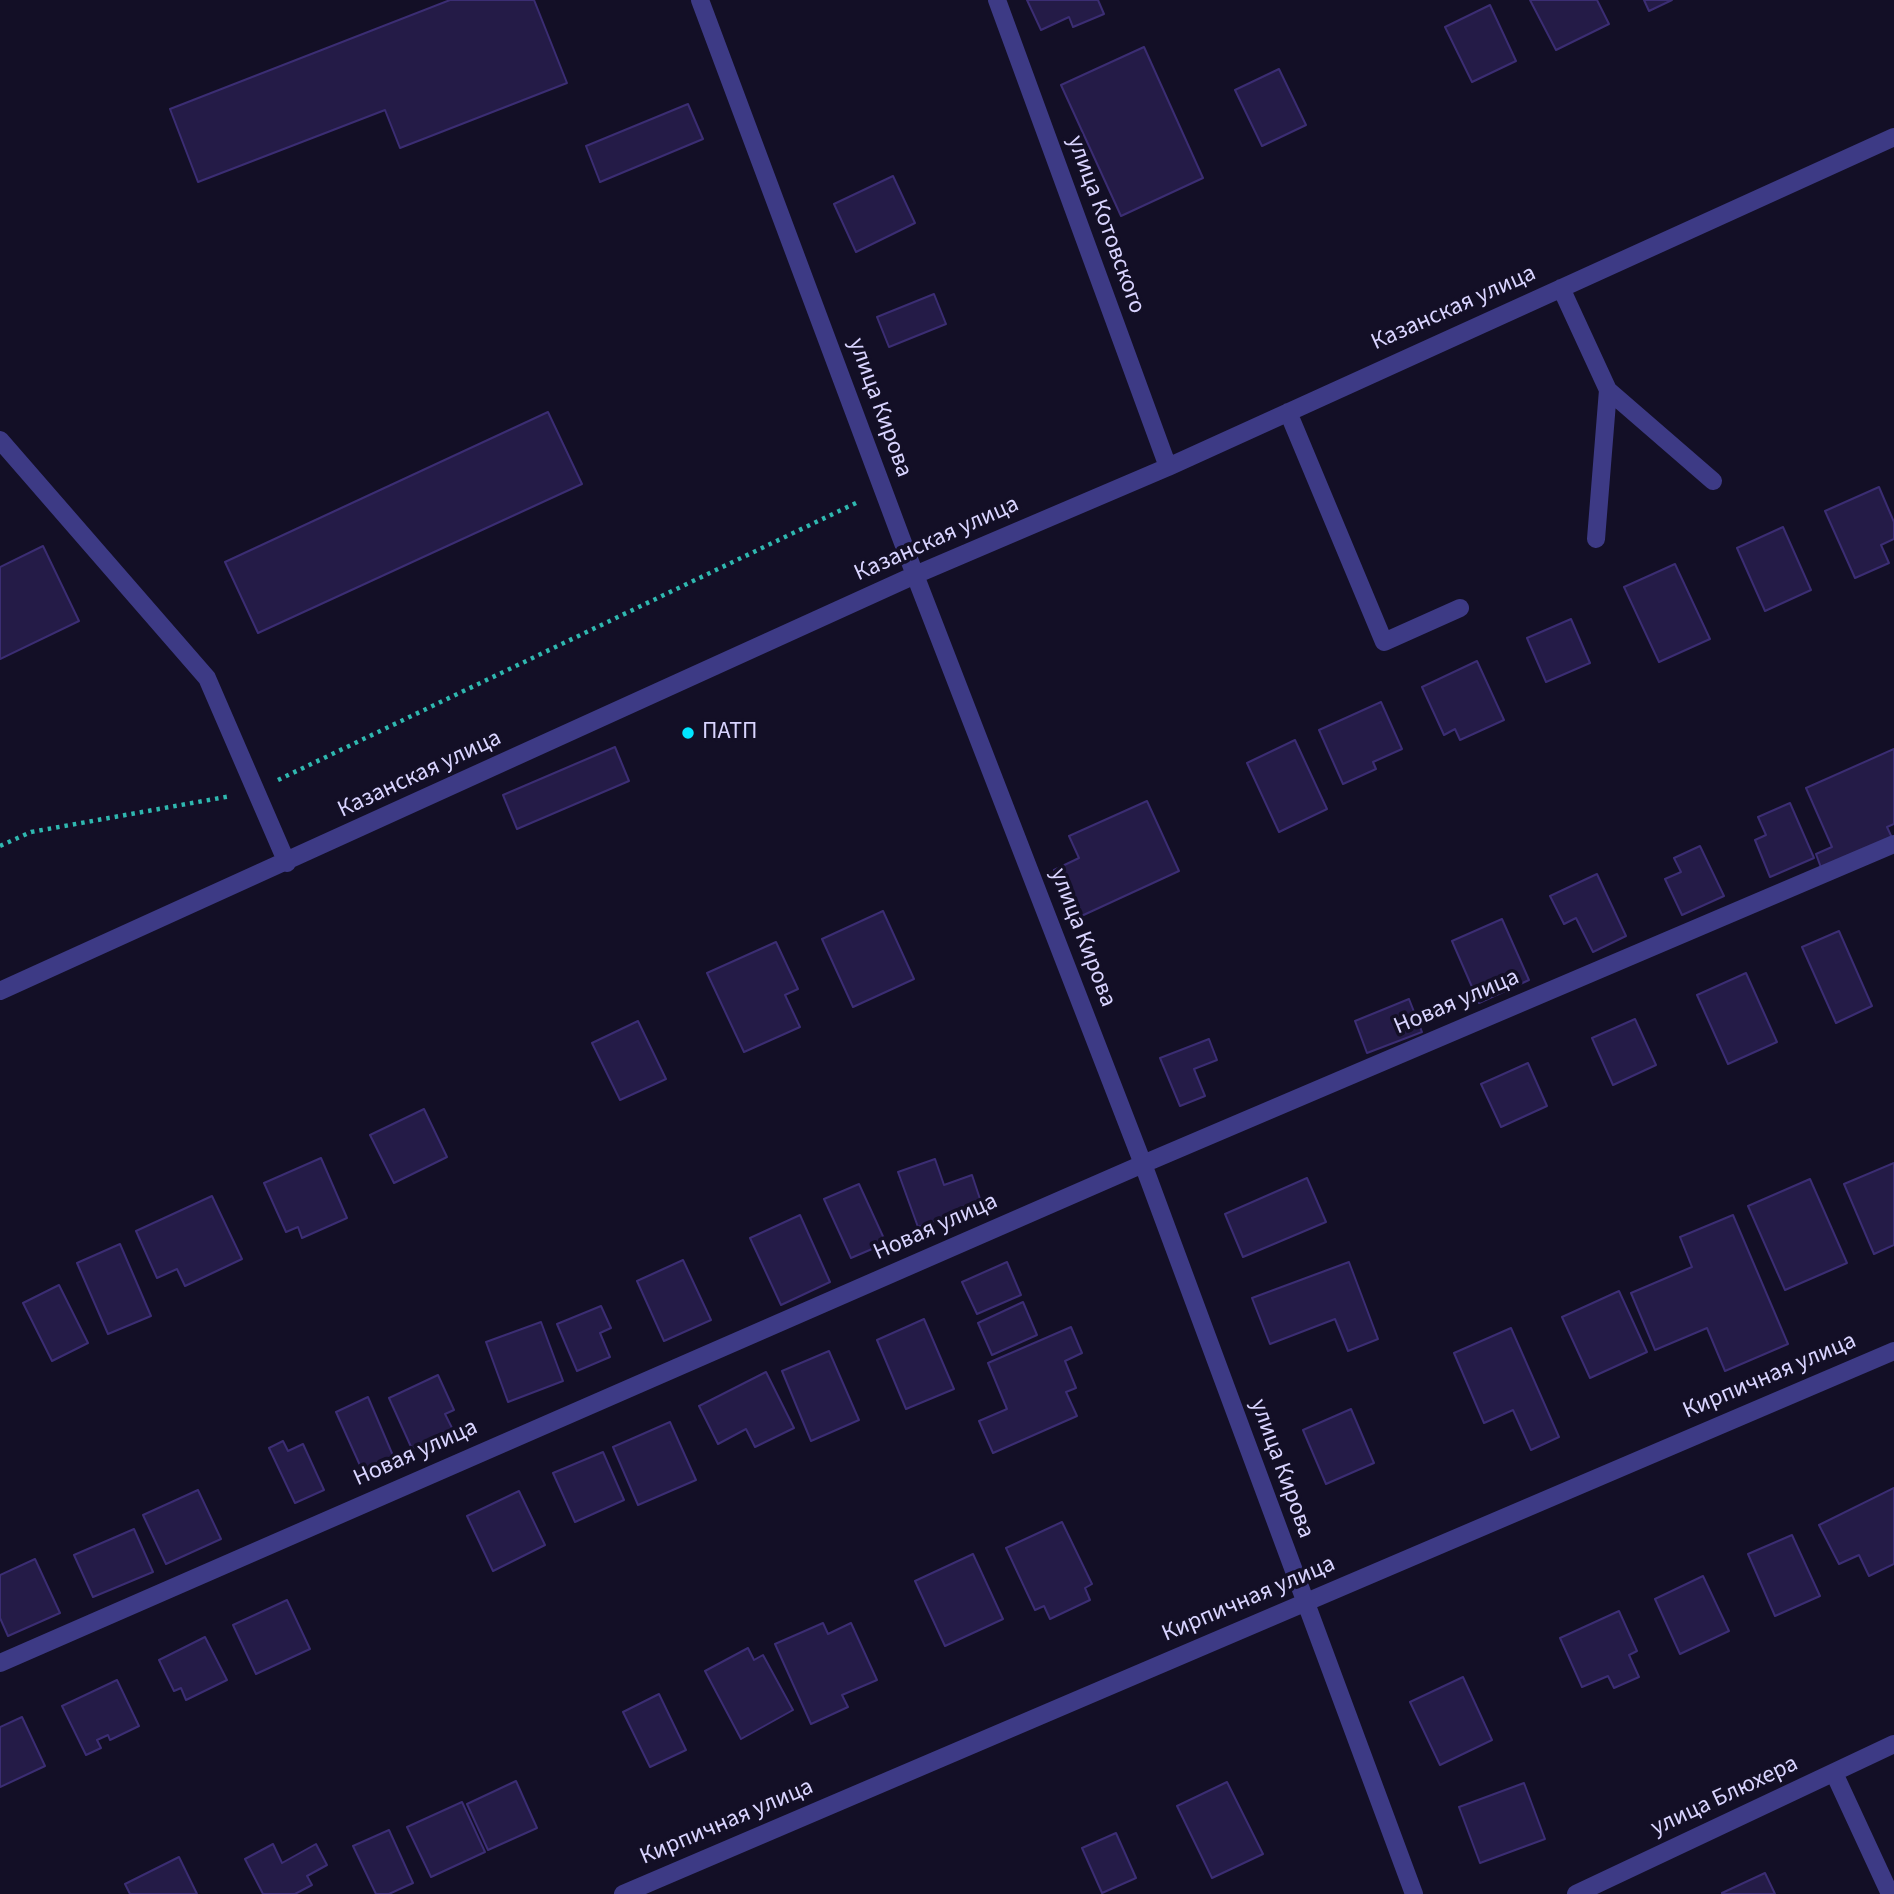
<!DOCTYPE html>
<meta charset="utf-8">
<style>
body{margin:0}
canvas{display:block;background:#130f26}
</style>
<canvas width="1894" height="1894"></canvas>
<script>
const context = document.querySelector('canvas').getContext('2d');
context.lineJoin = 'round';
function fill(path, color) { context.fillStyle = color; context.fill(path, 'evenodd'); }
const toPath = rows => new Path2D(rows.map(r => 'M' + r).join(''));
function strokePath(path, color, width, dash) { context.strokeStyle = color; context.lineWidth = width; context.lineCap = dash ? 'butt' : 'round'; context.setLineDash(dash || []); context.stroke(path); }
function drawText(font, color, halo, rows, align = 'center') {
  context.font = font + ' "Source Sans 3",sans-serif'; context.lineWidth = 7; context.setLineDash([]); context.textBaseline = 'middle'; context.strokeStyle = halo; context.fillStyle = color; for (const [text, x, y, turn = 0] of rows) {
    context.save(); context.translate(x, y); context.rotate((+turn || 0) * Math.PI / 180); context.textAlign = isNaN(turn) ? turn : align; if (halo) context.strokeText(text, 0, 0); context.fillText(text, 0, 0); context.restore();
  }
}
const building = toPath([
 [450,0,534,0,567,83,400,148,385,110,198,182,170,109,450,0],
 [1027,0,1098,0,1104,14,1073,27,1069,17,1041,30,1027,0],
 [1530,0,1597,0,1609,24,1556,50,1530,0],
 [1644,0,1672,0,1649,11,1644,0],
 [1490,5,1516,61,1472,82,1445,27,1490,5],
 [1144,47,1203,178,1121,216,1061,85,1144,47],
 [1279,69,1306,125,1262,146,1235,90,1279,69],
 [688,104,703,139,600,182,586,146,688,104],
 [893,176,915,223,856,252,834,204,893,176],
 [934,294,946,324,889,347,877,317,934,294],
 [548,412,582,484,258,633,225,562,548,412],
 [1879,487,1894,522,1894,539,1881,545,1889,563,1855,578,1825,511,1879,487],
 [1783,527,1811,590,1765,611,1737,548,1783,527],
 [43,546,79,621,0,659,0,567,43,546],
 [1675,564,1710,639,1659,662,1624,587,1675,564],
 [1571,619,1590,663,1546,682,1527,638,1571,619],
 [1477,661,1504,720,1460,740,1455,729,1444,735,1422,687,1477,661],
 [1381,702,1402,749,1373,762,1376,769,1343,784,1319,730,1381,702],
 [1295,740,1327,809,1279,832,1247,763,1295,740],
 [615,747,629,781,517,829,503,795,615,747],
 [1894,749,1894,824,1887,827,1894,842,1823,873,1816,854,1832,847,1806,788,1894,749],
 [1147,801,1179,871,1077,918,1054,870,1079,858,1069,836,1147,801],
 [1790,803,1814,858,1770,877,1755,840,1766,835,1758,817,1790,803],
 [1700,846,1724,896,1682,915,1665,879,1681,872,1674,858,1700,846],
 [1597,874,1626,936,1593,952,1576,918,1564,924,1550,896,1597,874],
 [883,911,914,979,853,1007,822,939,883,911],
 [1502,919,1529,980,1479,1003,1452,941,1502,919],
 [1839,931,1872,1006,1836,1023,1802,947,1839,931],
 [776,942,798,989,785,995,800,1027,744,1052,707,973,776,942],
 [1746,973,1777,1042,1728,1064,1697,995,1746,973],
 [1409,999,1422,1032,1367,1053,1355,1021,1409,999],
 [1635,1019,1656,1065,1613,1085,1592,1038,1635,1019],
 [638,1021,666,1079,620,1100,592,1043,638,1021],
 [1209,1039,1217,1060,1194,1069,1205,1096,1180,1106,1160,1058,1209,1039],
 [1528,1063,1547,1106,1501,1127,1481,1084,1528,1063],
 [424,1109,447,1157,394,1183,370,1135,424,1109],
 [321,1158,347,1218,302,1238,298,1227,286,1232,264,1183,321,1158],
 [935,1159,944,1185,972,1175,982,1205,918,1227,898,1172,935,1159],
 [1894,1163,1894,1245,1874,1254,1844,1184,1894,1163],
 [1307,1178,1326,1222,1243,1257,1225,1214,1307,1178],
 [1810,1179,1847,1263,1785,1290,1748,1206,1810,1179],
 [859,1184,886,1243,851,1258,824,1199,859,1184],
 [212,1196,242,1259,185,1286,177,1269,157,1278,136,1231,212,1196],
 [800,1215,830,1282,781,1305,750,1238,800,1215],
 [1733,1215,1788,1344,1725,1371,1707,1328,1655,1350,1631,1293,1692,1267,1680,1237,1733,1215],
 [120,1244,151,1316,108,1334,77,1263,120,1244],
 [683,1260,711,1320,664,1341,637,1281,683,1260],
 [1007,1262,1021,1295,977,1314,962,1282,1007,1262],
 [1349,1262,1378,1339,1348,1351,1335,1319,1270,1344,1252,1298,1349,1262],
 [59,1285,88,1343,52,1361,23,1303,59,1285],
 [1619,1291,1647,1352,1590,1378,1562,1317,1619,1291],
 [1023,1302,1037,1335,992,1355,978,1323,1023,1302],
 [601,1306,611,1328,600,1333,610,1357,577,1371,557,1324,601,1306],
 [924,1319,954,1389,906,1409,877,1340,924,1319],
 [541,1322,563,1381,508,1402,486,1342,541,1322],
 [1071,1327,1082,1353,1065,1361,1076,1388,1066,1392,1077,1416,993,1453,979,1421,1007,1409,988,1363,1071,1327],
 [1511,1328,1559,1437,1531,1450,1513,1410,1484,1423,1454,1353,1511,1328],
 [829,1351,859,1420,811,1441,782,1371,829,1351],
 [766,1372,794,1428,755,1447,746,1429,718,1444,699,1406,766,1372],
 [438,1375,454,1410,445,1414,453,1430,412,1449,389,1398,438,1375],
 [368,1397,394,1458,363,1472,336,1412,368,1397],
 [1351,1409,1374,1463,1326,1484,1303,1430,1351,1409],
 [670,1422,696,1480,638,1505,613,1447,670,1422],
 [283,1441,288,1451,303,1444,324,1490,295,1503,269,1448,283,1441],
 [603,1452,624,1500,575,1522,553,1473,603,1452],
 [1894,1488,1894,1564,1869,1576,1859,1555,1839,1564,1819,1525,1894,1488],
 [198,1490,221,1539,166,1564,143,1515,198,1490],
 [519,1491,545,1545,493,1571,467,1516,519,1491],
 [1062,1522,1092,1584,1085,1588,1090,1600,1050,1619,1044,1606,1035,1610,1006,1548,1062,1522],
 [134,1529,153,1572,93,1597,74,1555,134,1529],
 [1792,1535,1820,1596,1775,1616,1748,1554,1792,1535],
 [973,1554,1003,1619,945,1646,915,1581,973,1554],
 [35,1559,60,1613,8,1636,0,1618,0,1575,35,1559],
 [1703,1576,1729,1631,1680,1654,1655,1599,1703,1576],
 [287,1600,310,1649,256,1674,233,1625,287,1600],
 [1619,1611,1637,1651,1629,1655,1639,1677,1614,1688,1608,1676,1582,1687,1560,1638,1619,1611],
 [823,1623,828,1634,851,1623,877,1680,842,1695,848,1707,811,1724,775,1644,823,1623],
 [205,1637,227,1680,186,1700,181,1688,174,1691,159,1660,205,1637],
 [748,1648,754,1660,763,1655,793,1710,741,1739,705,1671,748,1648],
 [1463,1677,1492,1740,1440,1765,1410,1702,1463,1677],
 [117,1680,139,1726,110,1740,108,1735,97,1740,101,1748,86,1755,62,1706,117,1680],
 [659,1694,686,1750,650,1767,623,1712,659,1694],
 [22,1717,45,1766,0,1787,0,1727,22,1717],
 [516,1781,537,1828,488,1850,467,1804,516,1781],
 [1227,1782,1263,1854,1212,1878,1177,1806,1227,1782],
 [1524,1783,1545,1839,1480,1863,1459,1807,1524,1783],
 [462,1802,485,1852,431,1877,407,1827,462,1802],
 [389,1830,413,1883,389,1894,376,1894,353,1846,389,1830],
 [1116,1833,1136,1878,1102,1893,1082,1848,1116,1833],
 [273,1844,282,1863,316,1844,327,1865,307,1876,312,1885,295,1894,263,1894,245,1859,273,1844],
 [179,1857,197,1894,130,1894,125,1884,179,1857],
 [1765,1873,1775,1894,1722,1894,1722,1893,1765,1873]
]);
fill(building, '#241b47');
strokePath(building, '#3b2d73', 2);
strokePath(toPath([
 [278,780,860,501],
 [0,846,31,832,231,796]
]), '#2fb8b0', 4.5, [3.5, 5]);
strokePath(toPath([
 [700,0,915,575,1143,1164,1414,1894],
 [997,0,1168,467],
 [1561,288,1608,390,1713,481],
 [1288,412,1384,642,1460,608],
 [0,440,207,678,287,863],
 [1596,539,1608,390],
 [0,991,915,575,1168,467,1894,137],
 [0,1663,1143,1164,1894,844],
 [1834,1773,1890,1894],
 [623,1894,1894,1351],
 [1576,1894,1894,1744]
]), '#3d3a85', 18);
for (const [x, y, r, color] of [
 [688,733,7,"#00e5ff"]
]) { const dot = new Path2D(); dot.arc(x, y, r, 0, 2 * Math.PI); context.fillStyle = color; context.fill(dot); strokePath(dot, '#130f26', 2.5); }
drawText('24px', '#d9d4ff', '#130f26', [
 ["улица Котовского",1105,225,70],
 ["Казанская улица",1454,309,-24],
 ["улица Кирова",879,408,70],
 ["Казанская улица",937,540,-24],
 ["Казанская улица",420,775,-25],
 ["улица Кирова",1082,938,69],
 ["Новая улица",1457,1003,-23],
 ["Новая улица",936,1228,-24],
 ["Кирпичная улица",1770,1377,-23],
 ["Новая улица",416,1454,-24],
 ["улица Кирова",1281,1469,70],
 ["Кирпичная улица",1249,1600,-23],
 ["улица Блюхера",1725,1797,-25],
 ["Кирпичная улица",727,1823,-23]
]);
drawText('24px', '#d9d4ff', '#130f26', [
 ["ПАТП",702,733]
], 'left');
</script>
